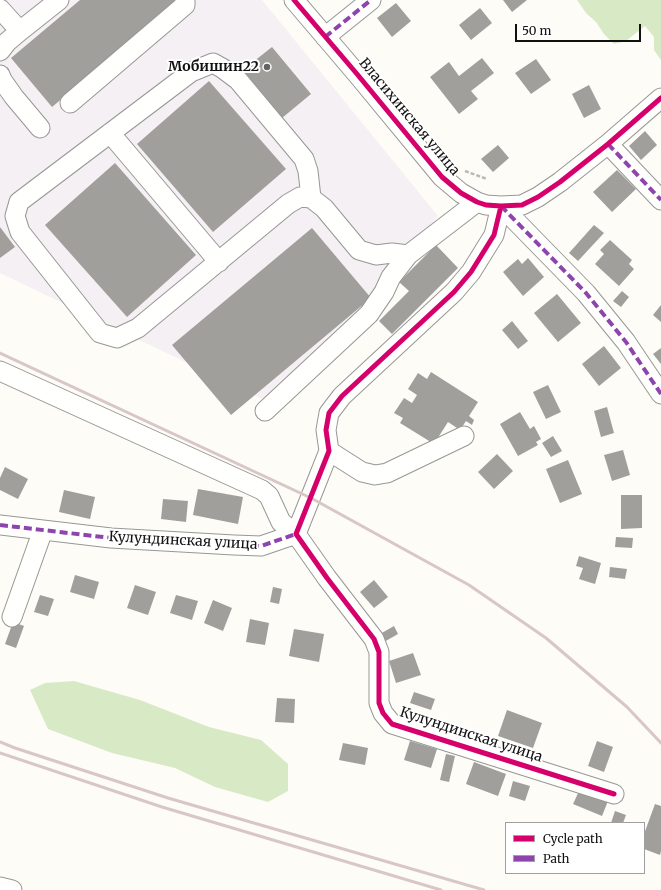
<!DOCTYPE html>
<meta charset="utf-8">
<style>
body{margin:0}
#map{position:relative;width:661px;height:890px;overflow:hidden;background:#fdfcf7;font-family:Merriweather,serif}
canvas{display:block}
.legend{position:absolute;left:505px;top:822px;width:140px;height:52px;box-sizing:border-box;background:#fff;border:1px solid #a0a0a0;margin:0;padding:5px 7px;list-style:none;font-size:12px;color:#111}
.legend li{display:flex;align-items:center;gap:8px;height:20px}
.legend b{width:20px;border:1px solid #a0a0a0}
.scale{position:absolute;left:515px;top:24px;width:126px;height:18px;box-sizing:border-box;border:2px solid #111;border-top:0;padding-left:5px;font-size:12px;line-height:14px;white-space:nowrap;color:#111;-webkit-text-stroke:3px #fff;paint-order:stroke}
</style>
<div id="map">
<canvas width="661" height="890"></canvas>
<ul class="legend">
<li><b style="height:5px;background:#d6006c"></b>Cycle path</li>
<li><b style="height:5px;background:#8e44ad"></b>Path</li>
</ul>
<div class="scale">50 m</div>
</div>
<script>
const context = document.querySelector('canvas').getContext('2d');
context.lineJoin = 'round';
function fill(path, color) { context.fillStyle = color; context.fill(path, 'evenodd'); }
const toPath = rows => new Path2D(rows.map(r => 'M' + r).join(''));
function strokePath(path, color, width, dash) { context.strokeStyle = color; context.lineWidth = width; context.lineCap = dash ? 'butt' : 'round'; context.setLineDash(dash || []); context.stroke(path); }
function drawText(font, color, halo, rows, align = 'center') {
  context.font = font + ' Merriweather,serif'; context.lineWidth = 4; context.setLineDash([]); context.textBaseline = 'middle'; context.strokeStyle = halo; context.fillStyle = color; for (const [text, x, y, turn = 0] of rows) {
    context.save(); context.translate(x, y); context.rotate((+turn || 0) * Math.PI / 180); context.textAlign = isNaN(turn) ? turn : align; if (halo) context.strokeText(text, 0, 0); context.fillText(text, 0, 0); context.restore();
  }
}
fill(toPath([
 [0,0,262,0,438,216,281,408,0,273]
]), '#f5f0f3');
fill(toPath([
 [577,0,661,0,661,60,654,50,654,37,645,26,626,41,614,44,604,34,596,22,586,13],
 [74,681,140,700,209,727,261,740,288,764,288,791,268,802,215,787,175,768,112,753,48,729,30,690,45,683]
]), '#d8eac5');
fill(toPath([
 [80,0,180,0,52,107,11,58],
 [503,0,527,0,512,12],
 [396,3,411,21,392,37,377,18],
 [480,8,492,23,471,40,459,25],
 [272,47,311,94,282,118,243,70],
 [482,58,494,73,471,91,478,99,459,114,430,77,449,62,459,76],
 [536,59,551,80,531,94,515,73],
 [209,81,286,169,213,232,137,144],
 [589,85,601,109,584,118,572,94],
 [645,131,657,145,641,160,629,146],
 [498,145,509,158,493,172,481,159],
 [115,163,196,255,127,317,45,225],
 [617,170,636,189,612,212,593,192],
 [594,225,604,233,578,261,569,253],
 [0,227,15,247,0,258],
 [312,228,371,298,231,415,172,345],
 [610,240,632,260,629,264,634,269,619,286,595,264,604,254,600,250],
 [436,245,458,268,392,334,379,321,409,291,399,282],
 [528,258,544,277,523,296,503,272,518,259,522,264],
 [622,291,629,297,621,307,613,301],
 [557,294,581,323,558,342,534,313],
 [661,305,661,322,653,315],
 [512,321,528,341,518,349,502,330],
 [604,346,621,368,599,386,582,364],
 [661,348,661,364,653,354],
 [431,372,478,402,469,416,474,420,472,425,466,421,460,430,448,422,434,444,400,423,403,418,394,413,404,398,412,403,417,395,408,389,418,373,427,379],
 [548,385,561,412,546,419,533,392],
 [607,407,614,433,601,437,594,411],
 [520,412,530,429,534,426,541,439,536,442,538,445,518,456,500,424],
 [553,436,562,451,551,457,542,443],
 [623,450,630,475,612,481,604,455],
 [497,454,513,471,494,489,478,472],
 [568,460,582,494,560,503,546,469],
 [5,467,28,479,18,499,0,490,0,478],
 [198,489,243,497,238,524,193,515],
 [64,490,95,497,90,519,59,512],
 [621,495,642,495,642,528,621,529],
 [163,499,188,501,186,522,161,519],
 [616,537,633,538,632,548,615,547],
 [579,556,601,563,595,584,579,579,583,568,576,566],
 [610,567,627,569,625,579,609,577],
 [75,575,99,582,94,599,70,592],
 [374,580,388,597,374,608,360,592],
 [135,585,156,592,148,615,127,608],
 [273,587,282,589,279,604,270,602],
 [40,595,54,599,48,616,34,612],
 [176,595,198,601,192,620,170,613],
 [213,600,232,608,223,631,204,623],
 [250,619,269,623,265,645,246,642],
 [13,622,24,626,16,648,5,644],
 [394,626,398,634,384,642,380,634],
 [294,629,324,634,319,662,289,656],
 [413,653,421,675,396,683,389,661],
 [414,692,435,699,431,710,410,703],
 [277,698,295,699,294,723,275,722],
 [507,710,542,723,533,748,498,736],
 [410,741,437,749,431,768,404,760],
 [597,741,613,747,604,772,588,766],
 [343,743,368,748,365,765,339,760],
 [446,754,455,756,449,782,440,780],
 [474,762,506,774,498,796,466,784],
 [513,781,530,786,525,801,509,796],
 [580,789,608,801,602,816,573,804],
 [655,804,661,806,661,851,660,855,644,849,644,834],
 [615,811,626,815,623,823,611,823]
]), '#a19f9c');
const minor = toPath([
 [294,0,357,74,442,177,461,193,477,202,486,205,501,206,522,205,538,197,560,182,608,144,661,98],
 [0,9,20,31],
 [325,37,371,0],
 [0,51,7,42,20,31,59,0],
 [0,75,2,80,14,97,40,128],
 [70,103,185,5,185,0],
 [110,133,219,262],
 [608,144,661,200],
 [311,198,308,171,304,159,238,80,222,68,213,63,191,72,19,202,15,216,20,232,100,333,117,338,138,328,288,204,300,197,311,198,324,208,359,250,376,255,392,253,408,255,477,202],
 [501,206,586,293,626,342,661,394],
 [0,371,262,490,269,496,281,522,296,534,327,578,374,639,379,652,379,703,383,713,392,724,614,794],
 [265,411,369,314,384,292,391,277,408,255],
 [329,451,362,472,375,475,387,473,464,436],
 [0,525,111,538,234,545,261,546,296,534],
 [296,534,329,451,326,430,329,413,342,396,454,292,471,272,494,235,501,206],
 [12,617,43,530],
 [0,887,12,890]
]);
strokePath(minor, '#979795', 21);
strokePath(toPath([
 [465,171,487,179]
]), '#b9b9b8', 2.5, [4, 2]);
strokePath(minor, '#fffffe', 19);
strokePath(toPath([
 [0,353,311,498,469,585,546,638,627,707,661,743],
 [0,742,15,748,168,798,484,890],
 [0,753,162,807,441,890]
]), '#d9c6c7', 3);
strokePath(toPath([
 [325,37,371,0],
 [608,144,661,200],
 [501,206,586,293,626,342,661,394],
 [0,525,111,538,234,545,261,546,296,534]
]), '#8e44ad', 4, [8, 4]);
strokePath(toPath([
 [294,0,357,74,442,177,461,193,477,202,486,205,501,206,522,205,538,197,560,182,608,144,661,98],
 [501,206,494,235,471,272,454,292,342,396,329,413,326,430,329,451,296,534,327,578,374,639,379,652,379,703,383,713,392,724,614,794]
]), '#d6006c', 5);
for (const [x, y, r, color] of [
 [267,67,4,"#646362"]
]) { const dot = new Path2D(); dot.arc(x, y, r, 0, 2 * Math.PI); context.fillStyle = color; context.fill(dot); strokePath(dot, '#fff', 1.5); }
drawText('bold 14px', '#111', '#fff', [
 ["Мобишин22",259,67]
], 'right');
drawText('14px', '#111', '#fff', [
 ["Власихинская улица",409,117,50],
 ["Кулундинская улица",183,541,3],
 ["Кулундинская улица",471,735,18]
]);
</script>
